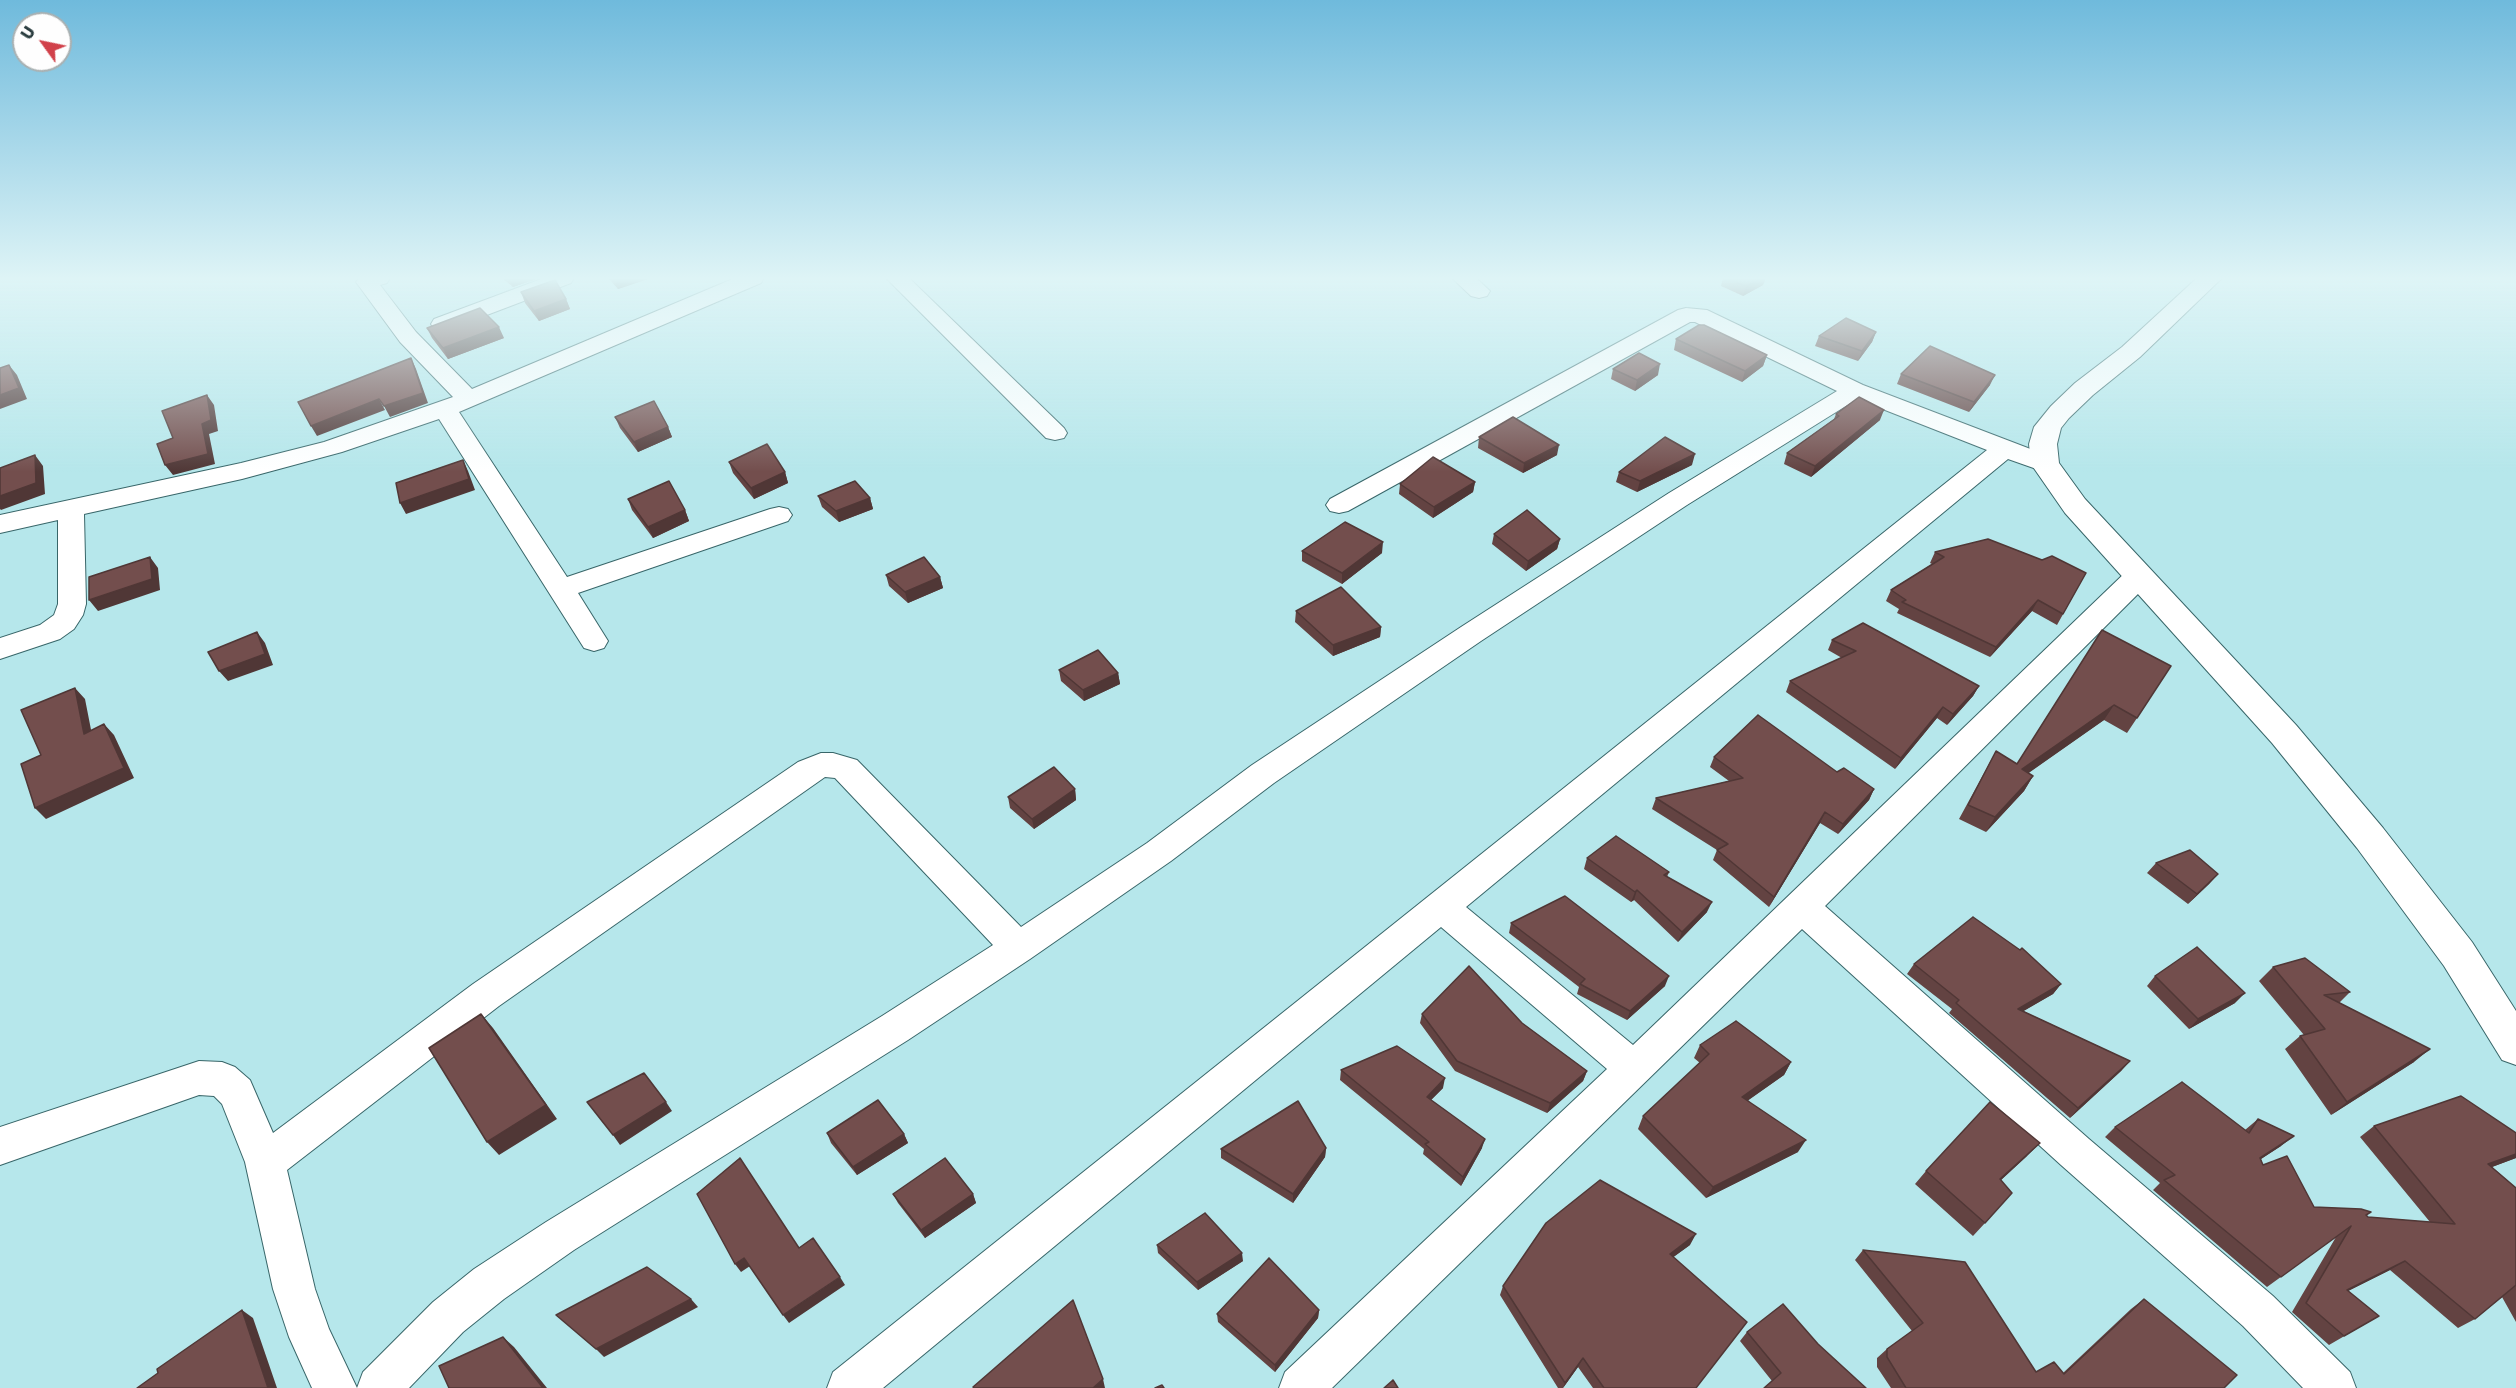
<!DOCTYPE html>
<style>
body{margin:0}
#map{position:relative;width:2516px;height:1388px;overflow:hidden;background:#b6e7eb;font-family:Rubik,sans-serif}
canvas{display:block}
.north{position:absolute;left:12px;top:12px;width:60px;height:60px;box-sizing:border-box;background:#fefefe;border:2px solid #a9b0b1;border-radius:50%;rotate:303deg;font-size:16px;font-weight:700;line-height:24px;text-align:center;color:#293c3e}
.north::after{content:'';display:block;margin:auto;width:21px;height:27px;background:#d1414a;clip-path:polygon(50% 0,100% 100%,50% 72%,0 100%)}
</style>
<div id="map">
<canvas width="2516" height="1388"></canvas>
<div class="north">U</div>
</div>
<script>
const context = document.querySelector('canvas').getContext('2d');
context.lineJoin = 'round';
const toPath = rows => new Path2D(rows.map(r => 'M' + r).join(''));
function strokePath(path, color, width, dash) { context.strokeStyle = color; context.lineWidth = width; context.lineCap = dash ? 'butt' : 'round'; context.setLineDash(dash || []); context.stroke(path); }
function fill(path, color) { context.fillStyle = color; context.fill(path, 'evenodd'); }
const street = toPath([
 [359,278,390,278,387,283,380,285,416,332,472,389,735,278,764,278,761,283,459,412,567,577,770,509,779,507,788,509,792,515,788,521,578,593,608,641,604,648,594,651,584,648,439,419,342,452,242,479,84,514,86,604,83,615,74,629,60,639,0,659,0,638,40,625,54,615,58,604,58,520,0,533,0,515,241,463,324,442,453,397,400,342,356,282,359,278],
 [544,278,574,278,571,283,450,329,442,331,434,329,431,324,434,319,544,278],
 [886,278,909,278,1064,428,1067,433,1064,438,1055,440,1046,438,886,278],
 [1452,278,1476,278,1490,291,1487,296,1479,298,1471,296,1452,278],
 [1686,308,1707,310,1863,385,2054,458,2058,464,2054,470,2045,472,2008,459,1466,907,1633,1045,2129,569,2139,567,2149,569,2153,576,2149,583,1825,906,2089,1139,2273,1296,2350,1372,2356,1388,2303,1388,2243,1326,2061,1165,1802,929,1332,1388,1279,1388,1285,1372,1607,1069,1441,927,883,1388,827,1388,833,1372,1987,450,1857,399,1687,505,1481,641,1274,783,1171,861,1030,959,908,1040,574,1250,504,1299,463,1332,409,1388,312,1388,289,1337,273,1289,245,1162,222,1104,214,1096,199,1095,0,1165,0,1127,199,1061,222,1062,235,1067,250,1080,273,1133,473,984,798,762,821,753,833,753,857,760,1021,927,1147,843,1252,765,1461,627,1669,493,1837,391,1695,322,1690,322,1348,511,1339,513,1330,511,1326,505,1330,499,1678,310,1686,308],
 [825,777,835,778,993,945,882,1016,546,1222,474,1269,433,1302,363,1372,357,1388,329,1329,315,1289,287,1170,499,1006,825,777]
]);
const secondary = toPath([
 [2197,278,2222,278,2140,357,2093,395,2069,418,2061,428,2057,444,2059,463,2085,499,2296,725,2383,828,2472,942,2516,1011,2516,1065,2502,1060,2444,966,2357,848,2272,743,2065,513,2031,464,2029,444,2034,427,2051,406,2075,383,2122,347,2197,278]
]);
strokePath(street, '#386669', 2);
strokePath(secondary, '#386669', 2);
fill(street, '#fff');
fill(secondary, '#fff');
fill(toPath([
 [502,278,539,278,513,287],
 [608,278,651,278,618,289],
 [1723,278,1766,278,1763,285,1743,296,1721,286],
 [521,292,566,299,570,309,539,321,525,303],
 [427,328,504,338,448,359,432,338],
 [1876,332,1872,342,1858,361,1815,346,1819,336],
 [1676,339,1767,355,1763,366,1742,382,1674,350],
 [1613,369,1658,375,1635,391,1611,379],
 [1901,374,1990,385,1969,412,1897,384],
 [1836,414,1880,420,1811,477,1784,464,1787,453,1834,419],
 [615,417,668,427,672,437,638,452,620,428],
 [1479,437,1557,455,1523,473,1478,448],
 [729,462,785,472,788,483,754,499,733,473],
 [1692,465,1637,492,1616,482,1619,472],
 [1475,482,1473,492,1433,518,1399,494,1400,484],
 [818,496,870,498,873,509,839,522,822,507],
 [628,499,685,510,689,521,653,538,632,510],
 [1494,534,1560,539,1557,549,1526,571,1492,544],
 [1302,551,1382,553,1342,584,1302,561],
 [1935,552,2042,560,2086,573,2057,625,2032,611,1990,657,1897,613,1899,609,1886,601,1891,590,1932,564,1930,563],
 [886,575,940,577,943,588,908,603,889,586],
 [1296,611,1381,627,1380,637,1333,656,1295,622],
 [2102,630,2137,718,2127,733,2104,720,2028,773,2033,776,2024,791,1986,832,1959,819,1996,751,2017,764],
 [1832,640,1979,686,1973,696,1947,725,1937,718,1895,769,1786,692,1790,681,1842,658,1828,650],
 [1059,670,1118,673,1120,684,1084,701,1061,681],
 [1714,757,1837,772,1874,789,1869,800,1838,834,1820,823,1769,907,1713,860,1717,850,1652,809,1656,798,1729,781,1710,767],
 [1075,789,1076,800,1034,829,1010,808,1008,797],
 [1587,858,1669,872,1667,877,1707,912,1678,942,1634,900,1631,902,1584,869],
 [2156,863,2218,874,2209,884,2188,904,2147,873],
 [1511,923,1665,986,1627,1020,1577,994,1579,987,1509,933],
 [1914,964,2061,984,2053,994,2023,1011,2130,1061,2121,1071,2070,1118,1949,1013,1952,1009,1907,974],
 [2273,967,2350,992,2339,1003,2414,1062,2331,1115,2285,1049,2300,1036,2304,1035,2259,981],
 [2155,976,2235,1003,2189,1029,2147,986],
 [1422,1014,1522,1023,1587,1071,1583,1081,1547,1113,1455,1071,1420,1023],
 [1700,1045,1791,1062,1784,1075,1748,1100,1798,1152,1706,1198,1638,1129,1643,1116,1700,1063,1694,1058],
 [1341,1070,1443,1088,1431,1100,1482,1148,1461,1186,1423,1154,1424,1149,1340,1080],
 [2258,1119,2281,1146,2261,1159,2263,1165,2314,1207,2366,1215,2368,1217,2430,1222,2360,1137,2374,1126,2516,1133,2516,1158,2492,1167,2516,1188,2516,1322,2502,1297,2475,1319,2458,1328,2390,1270,2348,1291,2379,1316,2329,1345,2292,1312,2336,1237,2267,1287,2153,1190,2160,1183,2105,1137,2115,1127,2245,1130],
 [827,1133,904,1134,908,1143,857,1175,831,1143],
 [1326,1148,1325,1157,1293,1203,1221,1158,1221,1149],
 [2027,1156,2001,1180,1985,1223,1973,1236,1915,1184,1926,1171],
 [893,1194,973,1194,976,1203,925,1238,898,1203],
 [1157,1245,1243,1261,1198,1290,1158,1253],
 [1690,1245,1673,1257,1696,1388,1593,1388,1578,1367,1563,1388,1558,1388,1500,1295,1503,1286],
 [1863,1250,2036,1372,2063,1373,2131,1309,2144,1299,2224,1388,1891,1388,1877,1367,1877,1358,1887,1349,1912,1331,1855,1260],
 [1319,1310,1318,1318,1275,1372,1218,1322,1217,1314],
 [1747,1332,1818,1344,1772,1381,1740,1341]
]), '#634342');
fill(toPath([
 [508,278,539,278,513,287],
 [619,278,651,278,618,289,614,279],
 [1763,278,1766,278,1763,285,1743,296,1746,286],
 [566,299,570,309,539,321,534,311],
 [499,327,504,338,448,359,443,348],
 [1876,332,1872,342,1858,361,1862,351],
 [1767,355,1763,366,1742,382,1745,371],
 [411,358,416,369,428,403,390,417,384,406],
 [1660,364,1658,375,1635,391,1637,380],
 [9,365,17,375,27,399,0,409,0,395],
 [1995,375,1990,385,1969,412,1974,402],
 [207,395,214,405,218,431,209,434,215,464,173,475,165,465,202,424],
 [379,399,385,410,317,436,311,426],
 [1884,410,1880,420,1811,477,1815,466],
 [668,427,672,437,638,452,634,442],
 [1559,445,1557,455,1523,473,1524,463],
 [1695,454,1692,465,1637,492,1640,481],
 [35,455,43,466,45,494,1,510,0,509,0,496],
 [463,460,468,471,475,490,406,514,400,503],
 [785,472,788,483,754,499,751,488],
 [1475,482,1473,492,1433,518,1434,507],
 [870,498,873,509,839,522,836,511],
 [685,510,689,521,653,538,648,527],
 [1560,539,1557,549,1526,571,1528,561],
 [1383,542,1382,553,1342,584,1342,573],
 [150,557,158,568,160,590,98,611,89,600],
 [940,577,943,588,908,603,905,592],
 [2038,600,2032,611,1990,657,1996,647],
 [1381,627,1380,637,1333,656,1333,645],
 [257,632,265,643,273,665,228,681,219,671],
 [1118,673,1120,684,1084,701,1083,690],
 [1979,686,1973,696,1947,725,1953,714],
 [75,688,85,699,94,745,84,734],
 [2114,705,2104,720,2013,784,2022,769],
 [1943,707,1937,718,1895,769,1901,758],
 [104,724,114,735,134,778,46,819,35,808],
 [2033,776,2024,791,1986,832,1995,817],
 [1075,789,1076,800,1034,829,1032,819],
 [1874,789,1869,800,1838,834,1843,824],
 [1825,812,1820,823,1769,907,1774,897],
 [2218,874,2209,884,2188,904,2197,894],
 [1637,890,1634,900,1631,902,1635,892],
 [1712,902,1707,912,1678,942,1682,932],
 [1669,976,1665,986,1627,1020,1630,1011],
 [2061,984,2053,994,2010,1019,2018,1009],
 [2245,993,2235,1003,2189,1029,2198,1019],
 [481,1014,493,1028,557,1119,499,1155,487,1142],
 [2430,1049,2414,1062,2331,1115,2347,1102],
 [2130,1061,2121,1071,2070,1118,2078,1108],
 [1791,1062,1784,1075,1736,1109,1742,1097],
 [1587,1071,1583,1081,1547,1113,1550,1103],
 [1445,1078,1443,1088,1425,1106,1427,1097],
 [666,1102,672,1111,620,1145,613,1135],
 [904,1134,908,1143,857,1175,853,1167],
 [2294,1136,2281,1146,2247,1168,2260,1158],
 [1485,1139,1482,1148,1461,1186,1463,1177],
 [1806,1140,1798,1152,1706,1198,1713,1187],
 [2040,1143,2027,1156,1988,1192,2000,1179],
 [1326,1148,1325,1157,1293,1203,1293,1194],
 [2516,1154,2516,1158,2473,1174,2488,1164],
 [973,1194,976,1203,925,1238,921,1230],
 [1696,1234,1690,1245,1664,1264,1670,1254],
 [1242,1253,1243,1261,1198,1290,1197,1282],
 [744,1258,750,1266,741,1272,735,1264],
 [2405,1261,2390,1270,2332,1299,2347,1290],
 [840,1277,845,1285,789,1323,783,1315],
 [691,1299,698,1307,604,1357,596,1349],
 [242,1310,253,1318,277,1388,268,1388],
 [1319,1310,1318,1318,1275,1372,1275,1365],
 [503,1337,514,1347,547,1388,543,1388],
 [1583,1358,1578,1367,1563,1388,1565,1383],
 [1103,1379,1105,1388,1093,1388]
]), '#503736');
const building = toPath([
 [1726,278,1763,278,1746,286,1726,278],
 [555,280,566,299,534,311,521,292,555,280],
 [480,308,499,327,443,348,427,328,480,308],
 [1846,318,1876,332,1862,351,1819,336,1846,318],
 [1699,325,1704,325,1767,355,1745,371,1676,339,1699,325],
 [1930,346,1995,375,1974,402,1901,374,1930,346],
 [1639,353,1660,364,1637,380,1613,369,1639,353],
 [411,358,423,393,384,406,379,399,311,426,298,402,411,358],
 [9,365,19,388,0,395,0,368,9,365],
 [207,395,211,420,202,424,208,454,165,465,157,444,173,438,162,411,207,395],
 [1859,397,1884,410,1815,466,1787,453,1839,416,1836,414,1859,397],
 [654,401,668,427,634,442,615,417,654,401],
 [1513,417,1559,445,1524,463,1479,437,1513,417],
 [1665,437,1695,454,1640,481,1619,472,1665,437],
 [767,444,785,472,751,488,729,462,767,444],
 [35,455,36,483,0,496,0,468,35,455],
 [1433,457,1475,482,1434,507,1400,484,1433,457],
 [463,460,469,479,400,503,396,483,463,460],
 [669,481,685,510,648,527,628,499,669,481],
 [855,481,870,498,836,511,818,496,855,481],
 [1527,510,1560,539,1528,561,1494,534,1527,510],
 [1345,522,1383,542,1342,573,1302,551,1345,522],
 [1988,539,2042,560,2052,556,2086,573,2063,614,2038,600,1996,647,1902,602,1906,600,1891,590,1944,557,1935,552,1988,539],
 [150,557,152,579,89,600,89,577,150,557],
 [924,557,940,577,905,592,886,575,924,557],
 [1341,587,1381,627,1333,645,1296,611,1341,587],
 [1863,623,1979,686,1953,714,1943,707,1901,758,1790,681,1856,651,1832,640,1863,623],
 [2102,630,2171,666,2137,718,2114,705,2022,769,2033,776,1995,817,1968,805,1996,751,2017,764,2102,630],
 [257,632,265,654,219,671,208,652,257,632],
 [1098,650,1118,673,1083,690,1059,670,1098,650],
 [75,688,84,734,104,724,124,768,35,808,21,764,41,755,21,710,75,688],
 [1758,715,1837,772,1844,768,1874,789,1843,824,1825,812,1774,897,1717,850,1728,844,1656,798,1743,778,1714,757,1758,715],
 [1054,767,1075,789,1032,819,1008,797,1054,767],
 [1616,836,1669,872,1664,875,1712,902,1682,932,1637,890,1635,892,1587,858,1616,836],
 [2190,850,2218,874,2197,894,2156,863,2190,850],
 [1565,896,1669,976,1630,1011,1580,984,1585,979,1511,923,1565,896],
 [1973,917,2020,950,2022,948,2061,984,2018,1009,2130,1061,2078,1108,1956,1003,1959,1000,1914,964,1973,917],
 [2197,947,2245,993,2198,1019,2155,976,2197,947],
 [2305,958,2350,992,2324,995,2430,1049,2347,1102,2300,1036,2325,1029,2273,967,2305,958],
 [1469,966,1522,1023,1587,1071,1550,1103,1457,1061,1422,1014,1469,966],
 [481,1014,546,1105,487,1142,429,1048,481,1014],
 [1736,1021,1791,1062,1742,1097,1806,1140,1713,1187,1643,1116,1709,1054,1700,1045,1736,1021],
 [1397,1046,1445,1078,1427,1097,1485,1139,1463,1177,1425,1144,1429,1142,1341,1070,1397,1046],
 [644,1073,666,1102,613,1135,587,1102,644,1073],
 [2182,1082,2249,1133,2258,1119,2294,1136,2260,1158,2263,1165,2287,1156,2314,1207,2361,1209,2371,1212,2366,1215,2368,1217,2455,1224,2374,1126,2461,1096,2516,1133,2516,1154,2488,1164,2516,1188,2516,1285,2475,1319,2405,1261,2347,1290,2379,1316,2344,1336,2306,1303,2351,1226,2281,1277,2164,1180,2175,1175,2115,1127,2182,1082],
 [878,1100,904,1134,853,1167,827,1133,878,1100],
 [1298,1101,1326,1148,1293,1194,1221,1149,1298,1101],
 [1990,1102,2040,1143,2000,1179,2012,1193,1985,1223,1926,1171,1990,1102],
 [740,1158,799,1248,813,1238,840,1277,783,1315,744,1258,735,1264,697,1194,740,1158],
 [945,1158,973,1194,921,1230,893,1194,945,1158],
 [1600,1180,1696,1234,1670,1254,1747,1322,1696,1388,1604,1388,1583,1358,1565,1383,1503,1286,1546,1223,1600,1180],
 [1205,1213,1242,1253,1197,1282,1157,1245,1205,1213],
 [1863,1250,1965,1262,2036,1372,2054,1362,2064,1374,2144,1299,2237,1375,2224,1388,1906,1388,1887,1357,1887,1349,1923,1323,1863,1250],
 [1269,1258,1319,1310,1275,1365,1217,1314,1269,1258],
 [647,1267,691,1299,596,1349,556,1315,647,1267],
 [1073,1300,1103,1379,1093,1388,974,1388,973,1387,1073,1300],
 [1783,1304,1818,1344,1866,1388,1764,1388,1781,1373,1747,1332,1783,1304],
 [242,1310,268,1388,137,1388,158,1373,157,1369,242,1310],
 [503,1337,543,1388,449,1388,439,1366,503,1337],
 [1393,1380,1398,1388,1384,1388,1393,1380],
 [1162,1385,1164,1388,1155,1388,1162,1385]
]);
fill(building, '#734e4d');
strokePath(building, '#503736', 1.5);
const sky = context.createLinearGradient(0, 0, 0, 472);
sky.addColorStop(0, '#6fbadc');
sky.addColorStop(0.59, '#def4f6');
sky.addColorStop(1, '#def4f600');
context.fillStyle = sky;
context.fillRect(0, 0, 2516, 472);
</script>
